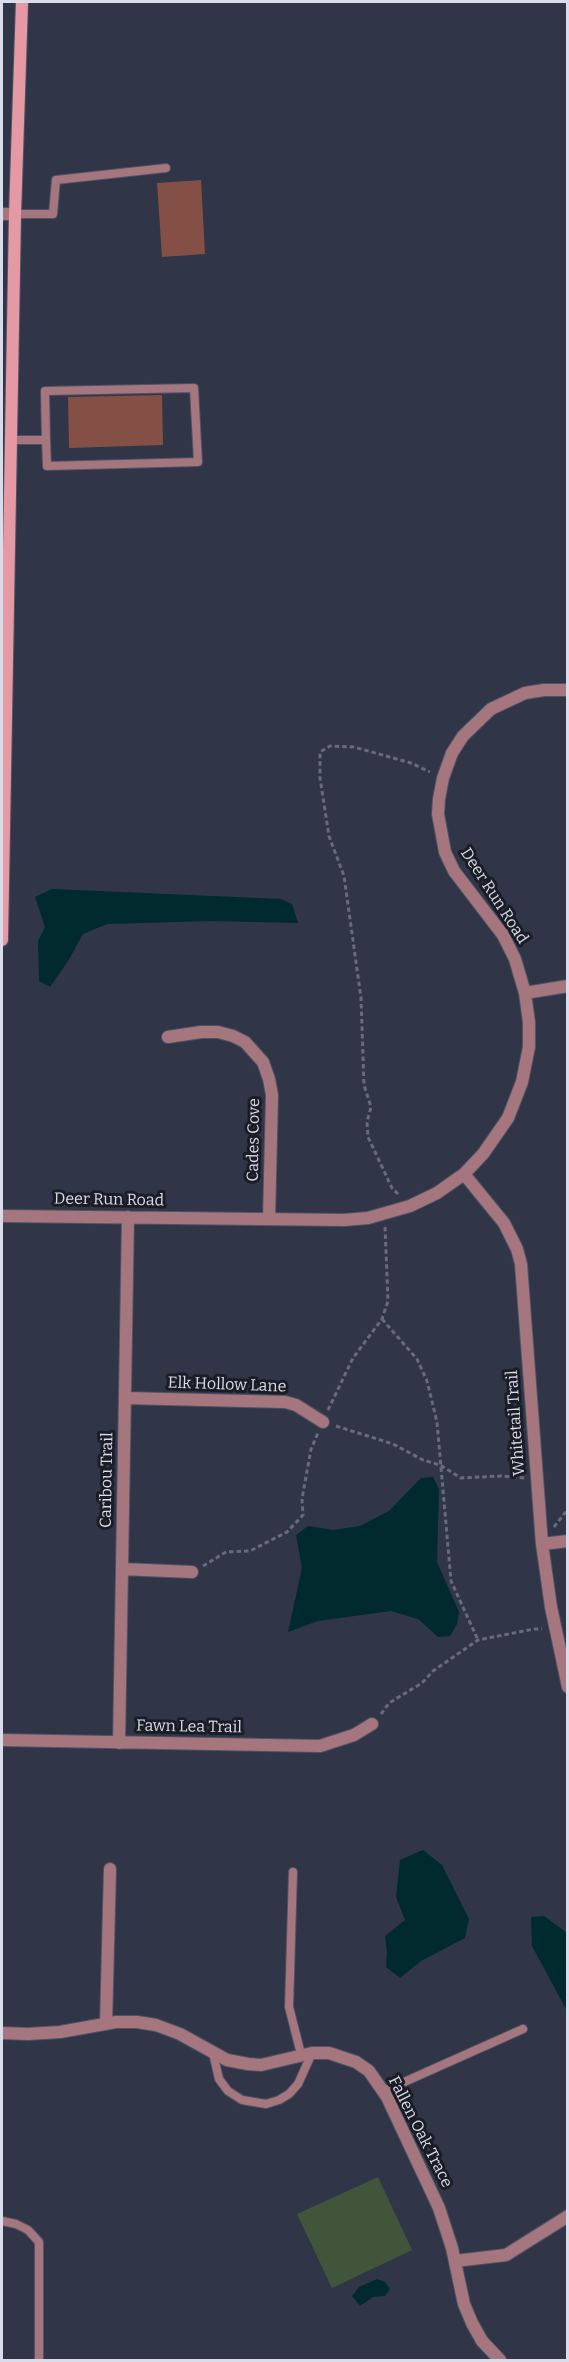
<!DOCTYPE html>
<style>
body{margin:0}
#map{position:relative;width:569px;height:2362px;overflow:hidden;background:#303548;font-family:Bitter,serif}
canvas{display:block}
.frame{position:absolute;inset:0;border:3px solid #d9dce9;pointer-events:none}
</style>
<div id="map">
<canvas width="569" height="2362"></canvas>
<div class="frame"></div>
</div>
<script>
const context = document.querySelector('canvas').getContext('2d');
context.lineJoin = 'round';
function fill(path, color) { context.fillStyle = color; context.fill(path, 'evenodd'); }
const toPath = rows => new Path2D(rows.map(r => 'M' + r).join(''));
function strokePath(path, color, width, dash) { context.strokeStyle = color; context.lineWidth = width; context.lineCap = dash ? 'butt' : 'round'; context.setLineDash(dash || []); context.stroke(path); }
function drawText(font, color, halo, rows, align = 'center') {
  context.font = font + ' Bitter,serif'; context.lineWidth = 6; context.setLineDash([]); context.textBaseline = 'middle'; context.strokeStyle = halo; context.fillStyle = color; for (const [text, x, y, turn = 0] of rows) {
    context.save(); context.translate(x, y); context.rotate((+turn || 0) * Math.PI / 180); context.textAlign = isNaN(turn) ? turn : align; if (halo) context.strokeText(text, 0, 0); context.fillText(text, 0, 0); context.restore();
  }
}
fill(toPath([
 [378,2177,412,2250,332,2288,297,2214]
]), '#41553b');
fill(toPath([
 [52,889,281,899,292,904,298,923,212,921,107,924,83,934,68,961,50,987,39,981,38,941,45,927,35,897],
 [433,1477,439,1489,437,1562,459,1612,457,1624,450,1636,438,1637,418,1619,391,1611,318,1621,288,1632,302,1568,296,1535,308,1526,333,1530,360,1526,389,1511,421,1478],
 [423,1850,442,1865,469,1919,465,1938,421,1961,400,1978,386,1967,387,1952,385,1936,405,1920,396,1897,400,1860],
 [544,1916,567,1933,567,2011,532,1946,531,1917],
 [377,2279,385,2282,390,2289,385,2296,373,2297,360,2306,352,2296,359,2287]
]), '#012a2f');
fill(toPath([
 [201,180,205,254,162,257,157,183],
 [162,395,163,445,69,448,68,397]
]), '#845045');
const lane = toPath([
 [15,214,53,214,56,180,166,168],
 [12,440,46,440,47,466,198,462,194,388,45,391,46,440],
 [293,1872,289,2007,301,2054],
 [213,2053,219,2079,228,2091,242,2100,266,2104,279,2100,289,2094,298,2084,312,2053],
 [384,2091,523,2029],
 [2,2221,16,2224,28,2230,39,2242,39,2360]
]);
const street = toPath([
 [2,214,15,214],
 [525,993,568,986],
 [168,1037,201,1032,218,1032,233,1036,245,1042,263,1062,269,1079,272,1095,269,1219],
 [464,1174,504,1223,517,1249,521,1264,542,1544,551,1607,568,1687],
 [2,1216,344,1220,368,1218,410,1206,437,1193,464,1174,483,1154,508,1118,522,1082,529,1047,529,1022,525,993,515,959,503,935,454,871,445,852,438,814,439,799,443,778,452,753,463,736,491,709,525,693,544,690,568,690],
 [125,1398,285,1402,296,1405,323,1422],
 [542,1544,568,1541],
 [122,1569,192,1572],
 [2,1740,320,1746,354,1735,372,1724],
 [119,1743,128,1217],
 [106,2024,110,1869],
 [2,2033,28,2034,60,2032,116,2022,137,2022,156,2025,180,2034,227,2060,248,2064,261,2065,312,2053,329,2053,356,2062,369,2071,387,2097,439,2208,452,2248,464,2304,472,2323,482,2341,500,2360],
 [455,2261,506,2255,568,2216]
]);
const secondary = toPath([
 [2,940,15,214,22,2]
]);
strokePath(lane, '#4e5365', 10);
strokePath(street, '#4e5365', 14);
strokePath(secondary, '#4e5365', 14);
strokePath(toPath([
 [398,1194,392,1188,368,1137,367,1122,371,1107,364,1085,361,998,344,876,329,836,320,778,320,752,330,746,354,747,411,763,430,772],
 [382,1319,417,1359,427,1381,437,1422,451,1581,478,1640],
 [328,1410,353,1358,382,1319,388,1301,385,1226],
 [336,1426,393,1444,423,1460,440,1465,461,1478,501,1476,525,1478],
 [554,1527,568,1509],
 [203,1566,226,1552,250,1551,287,1532,303,1515,302,1499,311,1449,318,1433],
 [381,1714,389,1703,422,1683,433,1671,478,1640,534,1629,542,1629]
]), '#676b7c', 3, [4.5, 3]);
strokePath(lane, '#a5767d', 8);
strokePath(street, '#a5767d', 12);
strokePath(secondary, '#e499a5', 12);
drawText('16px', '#d9dce9', '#1b1d26', [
 ["Deer Run Road",494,896,57],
 ["Cades Cove",254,1140,-89],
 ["Deer Run Road",109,1200,1],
 ["Elk Hollow Lane",227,1385,2],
 ["Whitetail Trail",516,1423,-94],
 ["Caribou Trail",107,1480,-89],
 ["Fawn Lea Trail",189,1727,1],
 ["Fallen Oak Trace",420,2132,63]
]);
</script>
